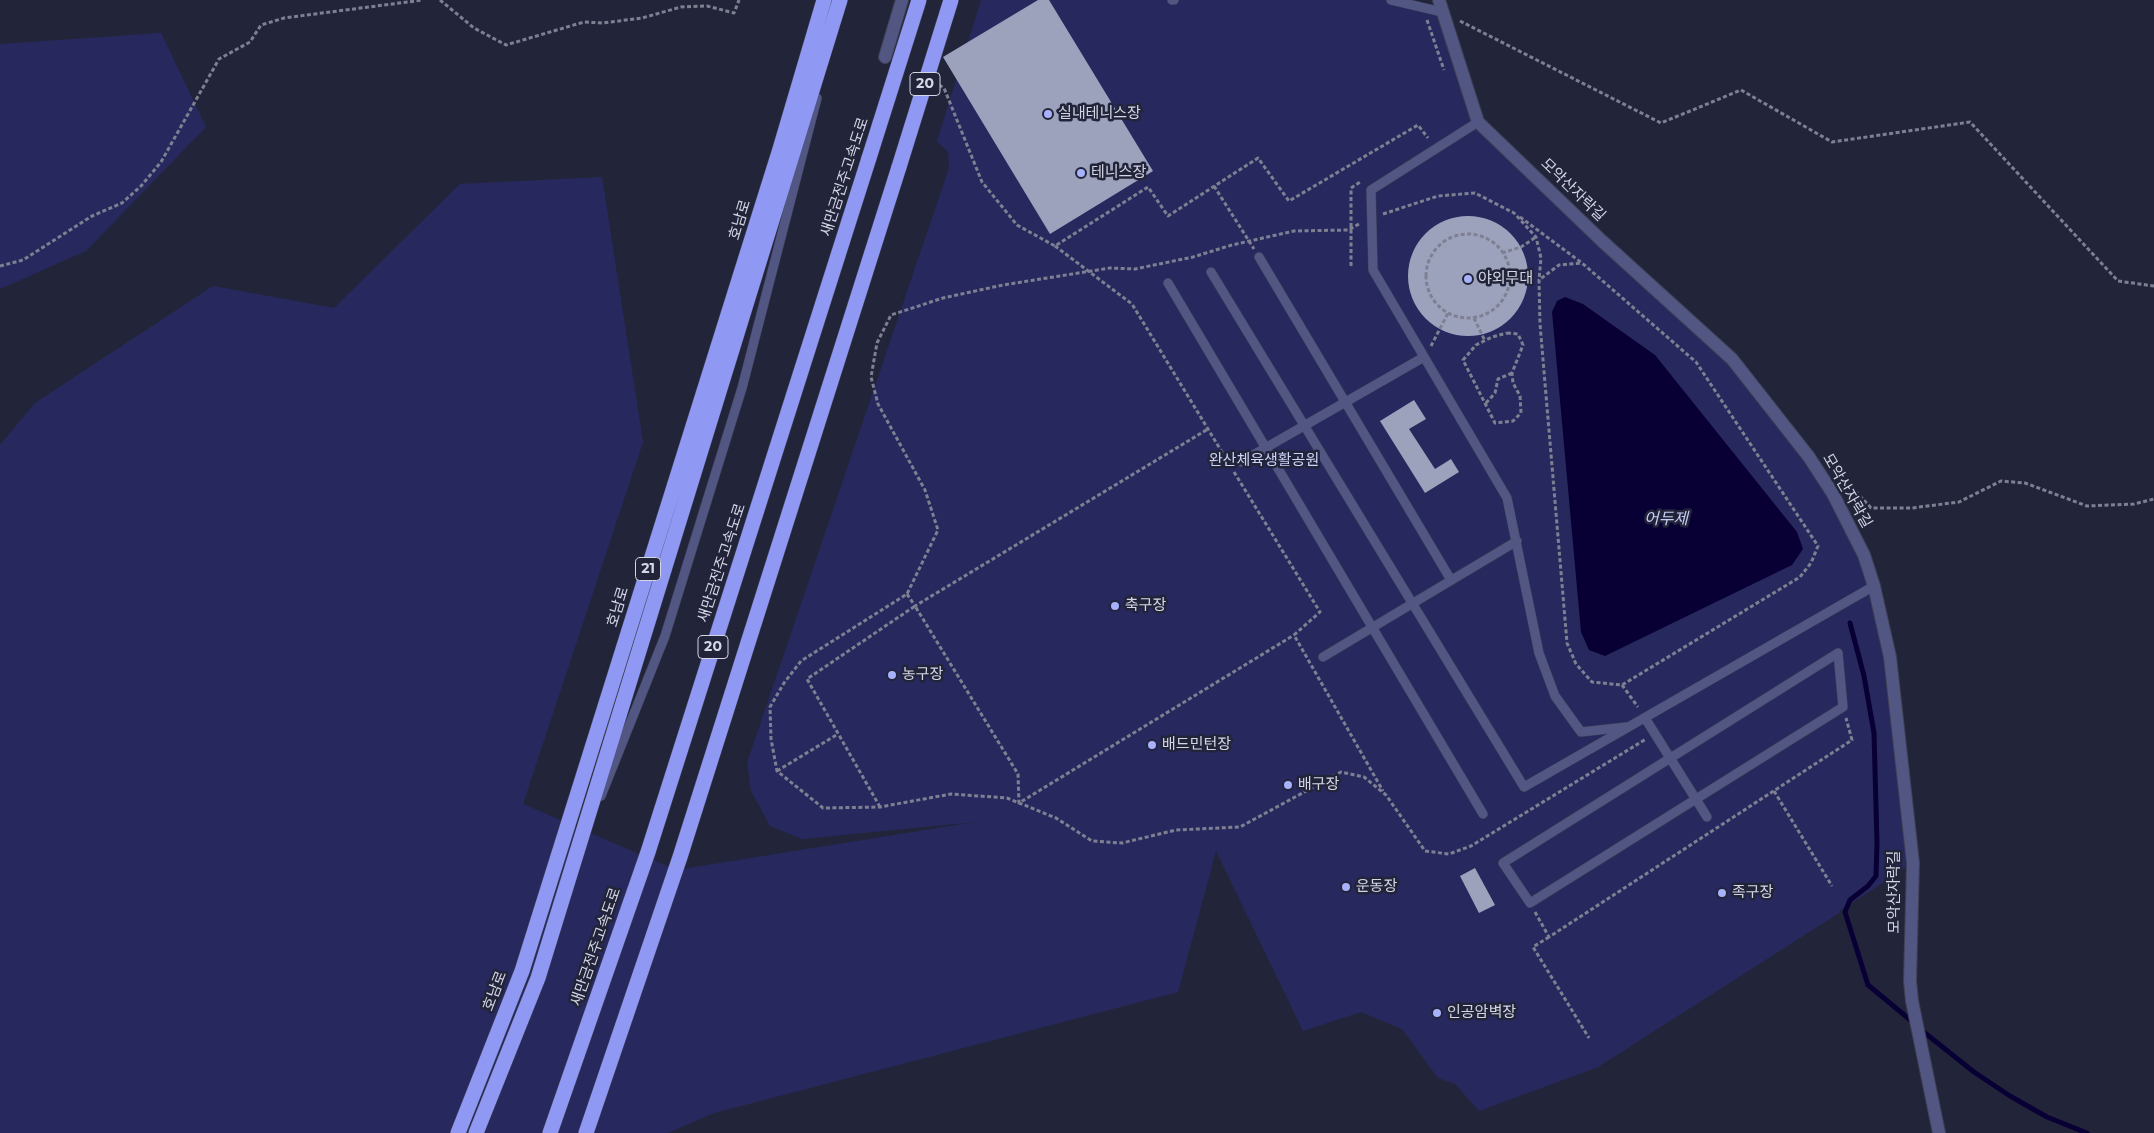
<!DOCTYPE html>
<meta charset="utf-8">
<style>
body{margin:0}
canvas{display:block;background:#22243a}
</style>
<canvas width="2154" height="1133"></canvas>
<script>
const context = document.querySelector('canvas').getContext('2d');
context.lineJoin = 'round';
function fill(path, color) { context.fillStyle = color; context.fill(path, 'evenodd'); }
const toPath = rows => new Path2D(rows.map(r => 'M' + r).join(''));
function strokePath(path, color, width, dash) { context.strokeStyle = color; context.lineWidth = width; context.lineCap = dash ? 'butt' : 'round'; context.setLineDash(dash || []); context.stroke(path); }
function drawText(font, color, halo, rows, align = 'center') {
  context.font = font + ' Montserrat,"Noto Sans KR",sans-serif'; context.lineWidth = 5; context.setLineDash([]); context.textBaseline = 'middle'; context.strokeStyle = halo; context.fillStyle = color; for (const [text, x, y, turn = 0] of rows) {
    context.save(); context.translate(x, y); context.rotate((+turn || 0) * Math.PI / 180); context.textAlign = isNaN(turn) ? turn : align; if (halo) context.strokeText(text, 0, 0); context.fillText(text, 0, 0); context.restore();
  }
}
fill(toPath([
 [981,0,1391,0,1442,12,1478,122,1732,359,1809,457,1874,586,1913,863,1841,910,1839,913,1598,1067,1479,1111,1455,1084,1438,1078,1402,1029,1361,1012,1303,1031,1216,851,1178,992,714,1113,668,1133,0,1133,0,445,35,403,213,286,334,308,460,184,602,177,643,442,523,804,676,870,975,822,802,839,770,826,751,791,747,763,949,168,948,152,937,141],
 [161,33,206,127,86,251,0,289,0,44]
]), '#27295e');
fill(toPath([
 [1565,297,1583,304,1655,355,1797,532,1803,549,1792,565,1605,656,1589,650,1581,632,1552,312,1557,301]
]), '#080034');
strokePath(toPath([
 [1850,623,1864,676,1874,733,1877,843,1876,876,1868,886,1850,900,1845,912,1868,985,1914,1023],
 [1920,1029,1974,1072,2010,1096,2047,1117,2087,1133]
]), '#080034', 5);
fill(toPath([
 [1038,0,1049,0,1153,171,1050,234,943,57],
 '1408 276a60 60 0 1 1 120 0a60 60 0 1 1-120 0Z',
 [1414,400,1426,419,1409,429,1435,469,1451,459,1459,472,1425,493,1380,421],
 [1475,868,1495,905,1479,913,1460,876]
]), '#9ca1bc');
const lane = toPath([
 [1172,0,1174,0],
 [1391,0,1442,12],
 [1478,122,1371,190,1373,270,1507,498,1539,653,1555,696,1581,732,1626,727],
 [1259,257,1451,580],
 [1211,272,1524,787,1874,586],
 [1168,283,1483,814],
 [1241,462,1424,357],
 [1838,653,1843,707,1530,903,1503,863,1838,653],
 [1323,657,1517,541],
 [1645,718,1707,817],
 [601,796,665,636,742,388,817,98]
]);
const street = toPath([
 [1439,0,1478,122,1602,241,1732,359,1809,457,1833,494,1864,555,1874,586,1890,657,1913,863,1910,981,1912,1001,1939,1133],
 [885,57,902,0]
]);
const highway = toPath([
 [458,1133,522,971,780,149,824,0],
 [476,1133,538,978,840,0],
 [550,1133,648,852,869,158],
 [586,1133,680,857,899,167]
]);
strokePath(lane, '#3e4055', 10);
strokePath(street, '#3e4055', 14);
strokePath(highway, '#3e4055', 16);
strokePath(toPath([
 [440,0,474,28,506,45,584,22,603,23,642,18,681,7,707,6,734,13,739,0],
 [1427,20,1444,70],
 [1460,21,1661,123,1741,90,1832,142,1970,122,2118,281,2154,286],
 [939,85,944,88,982,182,1017,225,1055,246,1148,187,1168,216,1258,158,1289,201,1418,125,1428,138],
 [1214,186,1254,249],
 [1383,214,1438,196,1475,193,1514,213,1536,237,1541,258,1539,280],
 [1520,217,1582,263,1696,362,1818,546,1811,563,1800,577,1622,685,1592,682,1576,664,1567,643,1540,324,1539,280,1559,265,1582,263],
 [1359,224,1348,230,1294,231,1232,245,1193,257,1135,269,1110,268,1003,285,943,298,891,315,877,343,871,377,878,404,925,490,938,530,907,594,801,661,784,683,770,707,771,739,777,771,823,808,880,807,951,794,1007,798,1056,818,1092,841,1122,843,1176,830,1240,827,1341,772,1364,777,1386,795,1425,851,1449,854,1471,846,1646,739],
 '1426 276a42 42 0 1 1 84 0a42 42 0 1 1-84 0Z',
 [1055,246,1132,304,1228,462],
 [1502,253,1521,247,1536,237],
 [0,266,23,260,92,216,122,203,141,186,161,162,219,59,250,42,261,25,284,18,423,0],
 [1351,266,1351,188,1360,182],
 [1474,318,1485,341],
 [1507,333,1518,334,1523,345,1512,373,1513,383,1520,396,1521,413,1513,421,1495,423,1463,360,1476,345,1492,337,1507,333],
 [1431,346,1448,313],
 [1486,403,1495,393,1498,379,1512,373],
 [1234,472,1320,612,1294,635,1383,791],
 [1845,489,1851,486,1871,508,1912,508,1959,502,2001,481,2025,483,2087,506,2134,504,2154,499],
 [907,594,915,606,1208,429],
 [1622,685,1638,707],
 [777,771,838,734],
 [1774,791,1832,886],
 [880,807,807,679,915,606,1018,774,1019,803,1294,635],
 [1535,912,1549,937,1852,740,1846,718],
 [1549,937,1533,947,1589,1038]
]), '#7e8092', 3, [4, 2.5]);
strokePath(lane, '#515683', 9);
strokePath(street, '#515683', 12);
strokePath(highway, '#8f98f2', 15);
const highwayBridge = toPath([
 [869,158,919,0],
 [899,167,951,0]
]);
strokePath(highwayBridge, '#3e4055', 16, []);
strokePath(highwayBridge, '#8f98f2', 15);
for (const [x, y, r, color] of [
 [1048,114,5,"#a7b1fc"],
 [1081,173,5,"#a7b1fc"],
 [1468,279,5,"#a7b1fc"],
 [1115,606,5,"#a7b1fc"],
 [892,675,5,"#a7b1fc"],
 [1152,745,5,"#a7b1fc"],
 [1288,785,5,"#a7b1fc"],
 [1346,887,5,"#a7b1fc"],
 [1722,893,5,"#a7b1fc"],
 [1437,1013,5,"#a7b1fc"]
]) { const dot = new Path2D(); dot.arc(x, y, r, 0, 2 * Math.PI); context.fillStyle = color; context.fill(dot); strokePath(dot, '#22243a', 2); }
for (const [x, y, w] of [
 [925,84,30],
 [648,569,25],
 [713,647,30]
]) { const box = new Path2D(); box.roundRect(x - w / 2, y - 11.5, w, 23, 4); context.fillStyle = '#22243a'; context.fill(box); strokePath(box, '#d4d6e5', 1); }
drawText('bold 14px', '#d4d6e5', null, [
 ["20",925,84],
 ["21",648,569],
 ["20",713,647]
]);
drawText('15px', '#d4d6e5', '#22243a', [
 ["실내테니스장",1058,114],
 ["테니스장",1091,173],
 ["야외무대",1478,279],
 ["축구장",1125,606],
 ["농구장",902,675],
 ["배드민턴장",1162,745],
 ["배구장",1298,785],
 ["운동장",1356,887],
 ["족구장",1732,893],
 ["인공암벽장",1447,1013]
], 'left');
drawText('15px', '#d4d6e5', '#22243a', [
 ["새만금전주고속도로",845,177,-72],
 ["모악산자락길",1573,190,44],
 ["호남로",740,220,-73],
 ["모악산자락길",1847,491,60],
 ["새만금전주고속도로",722,563,-72],
 ["호남로",618,607,-73],
 ["모악산자락길",1895,892,-90],
 ["새만금전주고속도로",596,947,-71],
 ["호남로",495,991,-69]
]);
drawText('15px', '#cdd3f9', '#22243a', [
 ["완산체육생활공원",1264,461]
]);
drawText('italic 16px', '#c7cdf3', '#22243a', [
 ["어두제",1666,519]
]);
</script>
